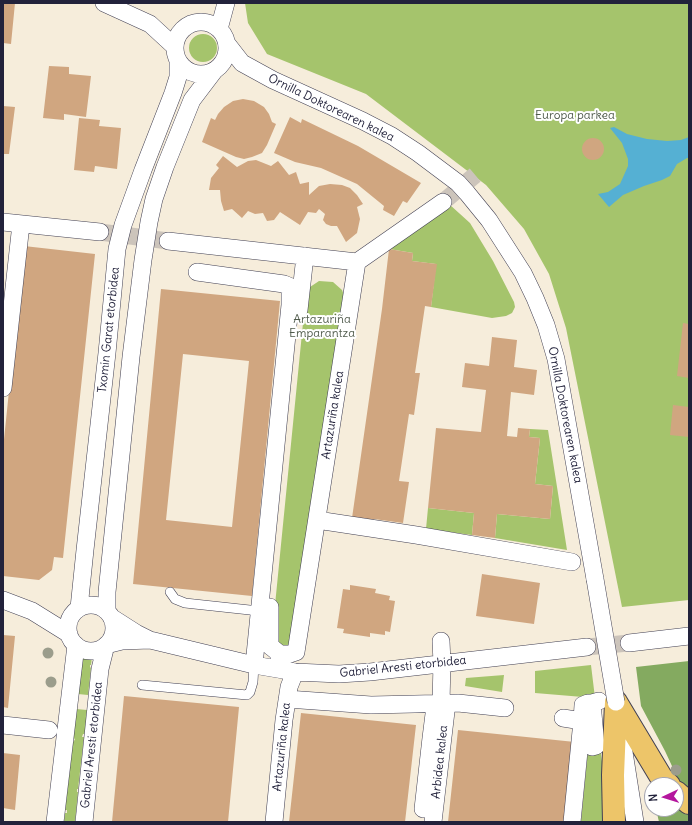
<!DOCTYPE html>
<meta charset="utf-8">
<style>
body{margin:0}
#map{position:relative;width:692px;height:825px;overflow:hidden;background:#f6eddb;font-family:Delius,sans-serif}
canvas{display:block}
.frame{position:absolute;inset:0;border:4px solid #22223b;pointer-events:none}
.north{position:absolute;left:644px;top:777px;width:40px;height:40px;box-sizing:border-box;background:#fff;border:1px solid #a7a7b1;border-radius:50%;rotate:266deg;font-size:11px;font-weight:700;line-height:16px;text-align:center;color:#22223b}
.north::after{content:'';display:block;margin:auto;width:14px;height:18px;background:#b5179e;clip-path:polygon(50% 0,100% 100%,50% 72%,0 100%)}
</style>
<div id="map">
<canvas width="692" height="825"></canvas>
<div class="frame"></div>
<div class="north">N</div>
</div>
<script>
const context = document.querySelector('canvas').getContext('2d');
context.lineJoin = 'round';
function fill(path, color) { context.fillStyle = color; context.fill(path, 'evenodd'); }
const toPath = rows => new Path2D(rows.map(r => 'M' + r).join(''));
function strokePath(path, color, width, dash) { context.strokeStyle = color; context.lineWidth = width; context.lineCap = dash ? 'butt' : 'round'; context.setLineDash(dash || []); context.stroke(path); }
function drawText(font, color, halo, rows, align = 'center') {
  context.font = font + ' Delius,sans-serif'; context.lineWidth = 4; context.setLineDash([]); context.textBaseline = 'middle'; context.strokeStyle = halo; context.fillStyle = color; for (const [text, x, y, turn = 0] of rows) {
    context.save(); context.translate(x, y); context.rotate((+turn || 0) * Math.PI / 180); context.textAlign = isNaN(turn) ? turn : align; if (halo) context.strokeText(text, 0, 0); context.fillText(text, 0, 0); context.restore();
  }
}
fill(toPath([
 [245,3,689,3,689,600,622,607,566,328,549,274,524,229,486,185,366,94,267,54,248,23],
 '189 48a14 14 0 1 1 28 0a14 14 0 1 1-28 0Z',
 [449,204,470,223,493,261,514,302,515,307,512,313,506,316,492,318,431,307,436,264,412,261,413,253,389,249],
 [319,281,333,282,342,290,345,298,295,647,275,647,275,605,304,313,310,287],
 [530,429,548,430,567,550,495,538,497,514,550,519,553,486,535,484,540,438,529,437],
 [428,508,474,513,472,535,426,529],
 [82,656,92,657,91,665,90,665,90,667,91,668,88,695,78,694,82,664],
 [591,665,595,698,535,693,535,671],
 [504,675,502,692,465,686,466,678],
 [76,709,87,710,85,734,83,734,82,737,84,737,78,789,77,789,77,792,78,792,75,822,64,822,65,813,67,813,67,810,65,810,73,742,74,741,75,739,73,738],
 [600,748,606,789,608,822,581,822,588,750]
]), '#a5c46c');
fill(toPath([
 [689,661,689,791,678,779,665,751,641,706,636,667],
 [676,800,689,811,689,822,659,822,656,809,676,809]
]), '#84aa60');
fill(toPath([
 [614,127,627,134,647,139,667,141,681,140,689,137,689,158,687,158,677,164,670,176,662,180,644,186,623,195,609,207,598,194,608,192,620,184,628,166,628,159,622,143,610,128]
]), '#55b0d3');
fill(toPath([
 [3,3,15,3,11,44,3,43],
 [49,66,69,67,69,74,91,76,86,117,64,114,64,120,43,118],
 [243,99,254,101,264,107,269,114,272,122,276,124,267,145,262,153,252,157,244,159,236,157,202,142,211,118,215,120,218,114,224,107,233,101],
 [3,106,15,107,9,154,3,154],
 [290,117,301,123,302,119,358,146,421,183,407,203,403,201,394,216,383,210,384,206,357,184,321,168,295,162,274,153],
 [79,118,100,120,99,126,121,128,117,169,95,166,94,172,74,170],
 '582 149a11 11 0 1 1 22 0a11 11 0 1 1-22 0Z',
 [223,156,237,167,248,161,256,160,271,166,278,161,289,175,296,172,300,184,309,182,309,195,319,186,330,184,342,185,350,188,357,195,363,204,357,207,360,219,357,233,346,242,337,226,331,226,326,224,323,220,325,214,319,209,316,213,308,212,300,225,280,212,274,220,267,221,263,213,255,214,248,211,242,218,232,209,224,211,221,201,220,190,209,190,211,178,219,168,216,165],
 [24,246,95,254,63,558,54,557,52,570,39,580,3,576,3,449],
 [389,249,413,253,412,261,437,264,431,307,425,306,415,373,420,373,414,415,409,414,399,481,409,482,403,523,374,519,373,521,352,518,382,309],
 [161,289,280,301,252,596,133,584],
 [183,354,249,361,232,527,166,520],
 [683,323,689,324,689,378,677,376],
 [492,337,517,340,514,367,537,370,534,395,511,392,507,436,517,437,518,428,530,429,529,437,540,438,535,484,553,486,550,519,497,514,495,538,472,535,474,513,428,508,436,428,481,432,486,390,462,387,465,363,489,366],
 [673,405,689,407,689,437,670,435],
 [482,574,540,583,534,624,476,616],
 [350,585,376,589,375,593,390,596,389,600,395,601,390,632,385,631,385,635,370,633,370,637,343,633,344,629,337,628,343,589,350,590],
 [3,635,15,636,8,708,3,707],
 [124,696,239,707,228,822,112,822],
 [301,713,416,725,405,822,289,822],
 [458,730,575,742,566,822,448,822],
 [3,753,20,755,15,810,3,808]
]), '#d0a680');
strokePath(toPath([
 [443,202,480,171],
 [100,232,168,241],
 [587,647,629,643]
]), '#ccc4bb', 17, [17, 8]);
const lane = toPath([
 [170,592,175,599,185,603,259,611],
 [142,685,247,695,250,692,253,682,254,665]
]);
const street = toPath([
 [104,3,150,24,175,47],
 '175 48a26 26 0 1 1 52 0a26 26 0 1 1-52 0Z',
 [219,29,226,3],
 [228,45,242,63,273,80,363,121,392,136,418,153,458,183,467,193,489,220,523,273,535,298,546,325,556,359,595,579],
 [3,222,100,232],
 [168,241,357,262],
 [197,272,284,284,289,286,290,292,290,305,254,665],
 [299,310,305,256],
 [3,388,21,224],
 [317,520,416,535,572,562],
 [3,600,32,611,69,634],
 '68 628a23 23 0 1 1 46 0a23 23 0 1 1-46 0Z',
 [270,607,270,646,280,654],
 [79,608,85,550,107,353,117,249,123,225,143,170,173,93,178,77,178,61],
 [107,611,107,592,131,357,143,260,149,222,154,199,165,167,192,100,214,71],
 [111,617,136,633,150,640,254,665,295,672,339,674,370,672,587,647],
 [441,641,442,663,441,703],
 [629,643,689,636],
 [106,645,122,641,150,640],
 [279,658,280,654,290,654,296,652,357,262,443,202],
 [287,699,371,705,458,703,505,708],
 [563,718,582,721,572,822],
 [582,721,583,705,588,703,592,747,596,746,592,703,599,701],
 [3,725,49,730],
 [621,733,635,822],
 [423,809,431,738,435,706],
 [55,822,76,645],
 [84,822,100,669,106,645],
 [274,822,284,720,289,687,295,672],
 [433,822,447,703]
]);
const primary = toPath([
 [616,702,661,777,669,785],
 [676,792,689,803],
 [614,822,613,775,616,702]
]);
strokePath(lane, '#424053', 10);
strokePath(street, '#424053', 18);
strokePath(primary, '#424053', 24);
strokePath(lane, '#fff', 9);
strokePath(street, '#fff', 17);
strokePath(primary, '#edc569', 22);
const streetBridge = toPath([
 [595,579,616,702]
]);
strokePath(streetBridge, '#424053', 18, []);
strokePath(streetBridge, '#fff', 17);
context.fillStyle = '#9b9d8c';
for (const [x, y] of [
 [48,653],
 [51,682],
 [676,770]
]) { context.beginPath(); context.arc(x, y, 5.5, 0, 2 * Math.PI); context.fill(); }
drawText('12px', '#22223b', '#fff', [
 ["Ornilla Doktorearen kalea",331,108,26],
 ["Txomin Garat etorbidea",109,330,-84],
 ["Artazuriña kalea",333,415,-81],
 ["Ornilla Doktorearen kalea",565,415,79],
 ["Gabriel Aresti etorbidea",403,667,-6],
 ["Gabriel Aresti etorbidea",92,745,-84],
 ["Artazuriña kalea",282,747,-84],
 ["Arbidea kalea",440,762,-84]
]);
drawText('12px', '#505b4c', '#fff', [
 ["Europa parkea",575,116],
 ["Artazuriña",322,320],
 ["Emparantza",322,334]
]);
</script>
